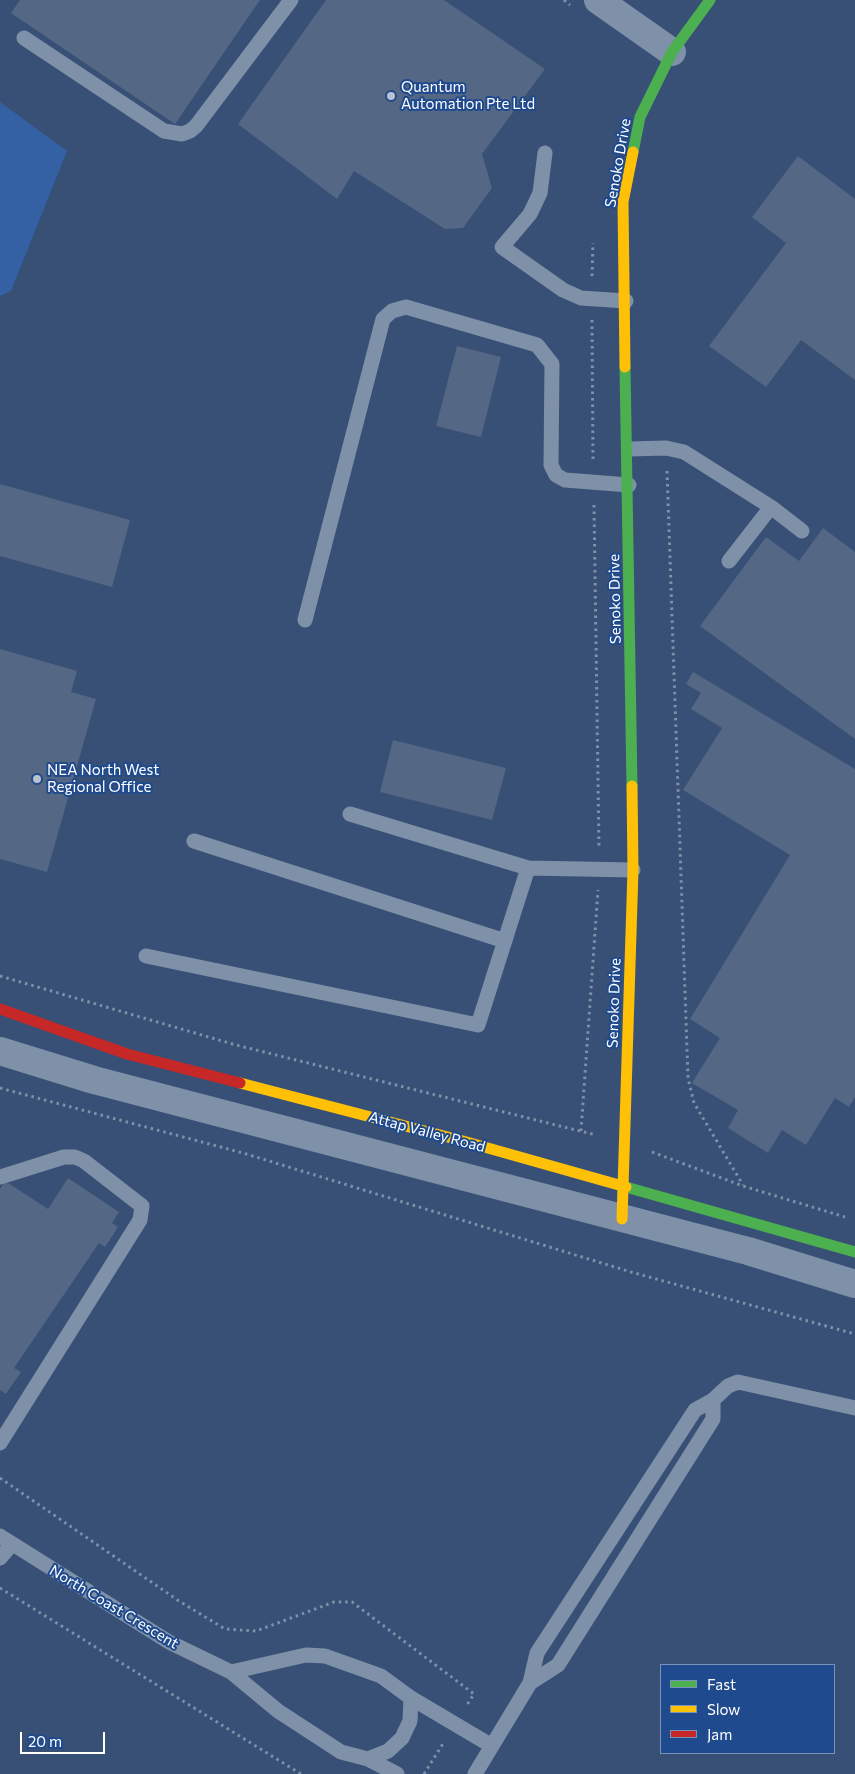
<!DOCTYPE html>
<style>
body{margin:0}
#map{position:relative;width:855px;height:1774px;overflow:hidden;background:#385075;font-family:Commissioner,sans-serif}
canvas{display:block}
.legend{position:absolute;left:660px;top:1664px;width:175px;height:90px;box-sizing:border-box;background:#1f4a8e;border:1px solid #7992bb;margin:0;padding:6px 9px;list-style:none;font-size:15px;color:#fff}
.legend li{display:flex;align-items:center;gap:10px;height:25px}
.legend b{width:25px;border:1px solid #7992bb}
.scale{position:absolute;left:20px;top:1732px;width:85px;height:22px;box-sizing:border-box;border:2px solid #fff;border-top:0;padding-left:6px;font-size:15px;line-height:18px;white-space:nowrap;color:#fff;-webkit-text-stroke:4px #1f4a8e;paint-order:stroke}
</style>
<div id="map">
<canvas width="855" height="1774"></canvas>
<ul class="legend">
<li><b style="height:6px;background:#4caf50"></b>Fast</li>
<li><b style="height:6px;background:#ffc107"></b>Slow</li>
<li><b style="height:6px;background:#c62828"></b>Jam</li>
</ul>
<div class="scale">20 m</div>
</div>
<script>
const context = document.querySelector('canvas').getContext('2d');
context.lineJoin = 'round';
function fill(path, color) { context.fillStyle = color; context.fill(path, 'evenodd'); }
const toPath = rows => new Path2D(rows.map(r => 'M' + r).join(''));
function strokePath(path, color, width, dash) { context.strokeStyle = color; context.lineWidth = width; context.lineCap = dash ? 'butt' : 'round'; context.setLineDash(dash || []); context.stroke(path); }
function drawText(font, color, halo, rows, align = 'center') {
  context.font = font + ' Commissioner,sans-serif'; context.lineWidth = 4; context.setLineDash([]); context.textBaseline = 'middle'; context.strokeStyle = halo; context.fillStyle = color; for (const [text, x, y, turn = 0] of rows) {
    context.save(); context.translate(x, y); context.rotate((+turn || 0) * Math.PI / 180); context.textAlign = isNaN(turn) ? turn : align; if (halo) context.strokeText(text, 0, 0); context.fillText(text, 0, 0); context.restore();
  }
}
fill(toPath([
 [0,102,67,151,11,291,0,296]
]), '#3460a4');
fill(toPath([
 [20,0,260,0,175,124,11,13],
 [326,0,444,0,545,69,482,154,492,188,463,228,445,229,354,171,337,199,238,124],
 [798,156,855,199,855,380,801,340,766,387,709,346,786,243,752,217],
 [457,346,501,357,481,437,436,426],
 [0,484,130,520,112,587,0,556],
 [823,528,855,552,855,739,700,626,766,537,799,561],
 [0,649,77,671,71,692,96,699,47,872,0,859],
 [693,672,855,769,855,1097,849,1107,835,1098,806,1145,782,1130,768,1153,728,1128,738,1110,692,1083,720,1038,690,1019,790,855,683,790,722,728,691,709,701,693,686,684],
 [393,740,506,768,492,820,380,792],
 [68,1178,119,1212,112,1223,118,1227,105,1247,99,1243,14,1368,21,1372,6,1394,0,1390,0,1189,5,1181,48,1209]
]), '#546785');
strokePath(toPath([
 [564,0,570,5],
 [592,276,593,243],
 [592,320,593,461],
 [667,471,688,1078,694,1103,743,1185],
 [594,505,599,849],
 [0,976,236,1045,596,1135],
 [0,1088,243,1153,631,1272,855,1334],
 [581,1131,598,890],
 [652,1152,743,1186,845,1217],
 [0,1478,179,1601,225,1629,256,1631,334,1602,352,1602,474,1694,467,1705],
 [0,1588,301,1774],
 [424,1774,444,1742]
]), '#7f91a8', 3, [2.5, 4]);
strokePath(toPath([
 [24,38,164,131,182,134,190,131,196,126,291,0],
 [545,153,540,193,530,214,502,247,563,290,581,298,626,301],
 [629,449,666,448,684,452,771,507,802,531],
 [729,561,771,507],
 [305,620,383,319,392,311,406,307,537,345,552,364,551,465,556,475,565,480,629,485],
 [350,814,528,868,633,870],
 [194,841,505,941],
 [146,956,478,1025,528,868],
 [0,1177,64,1157,75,1157,84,1161,142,1206,140,1220,0,1443],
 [0,1536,169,1642,231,1672,278,1711,341,1752,368,1759,388,1751,402,1738,410,1721,411,1698],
 [0,1558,12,1544],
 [231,1672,306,1655,325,1656,381,1676,411,1698,492,1746],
 [530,1683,558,1665,713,1419,713,1400],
 [368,1759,397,1774],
 [475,1774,530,1683,537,1653,695,1410,713,1400,728,1386,738,1382,855,1408]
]), '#7f91a8', 15);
strokePath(toPath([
 [598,0,672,52],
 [0,1051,94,1080,748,1251,855,1284]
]), '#7f91a8', 28);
strokePath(toPath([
 [633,152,640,117,672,52,710,0],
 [625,367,632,786],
 [626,1187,855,1252]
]), '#4caf50', 11);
strokePath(toPath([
 [625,367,623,202,633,152],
 [240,1083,463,1141,626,1187],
 [622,1219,633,870,632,786]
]), '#ffc107', 11);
strokePath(toPath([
 [0,1009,127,1054,240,1083]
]), '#c62828', 11);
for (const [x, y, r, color] of [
 [391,96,5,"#b9c2cf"],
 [37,779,5,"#b9c2cf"]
]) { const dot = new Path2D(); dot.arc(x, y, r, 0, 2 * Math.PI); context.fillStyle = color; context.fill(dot); strokePath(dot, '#1f4a8e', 2); }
drawText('15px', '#fff', '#1f4a8e', [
 ["Quantum",401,87],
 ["Automation Pte Ltd",401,104],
 ["NEA North West",47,770],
 ["Regional Office",47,787]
], 'left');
drawText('15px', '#fff', '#1f4a8e', [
 ["Senoko Drive",618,163,-80],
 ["Senoko Drive",615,599,-91],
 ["Senoko Drive",614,1003,-88],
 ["Attap Valley Road",427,1132,15],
 ["North Coast Crescent",114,1607,31]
]);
</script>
